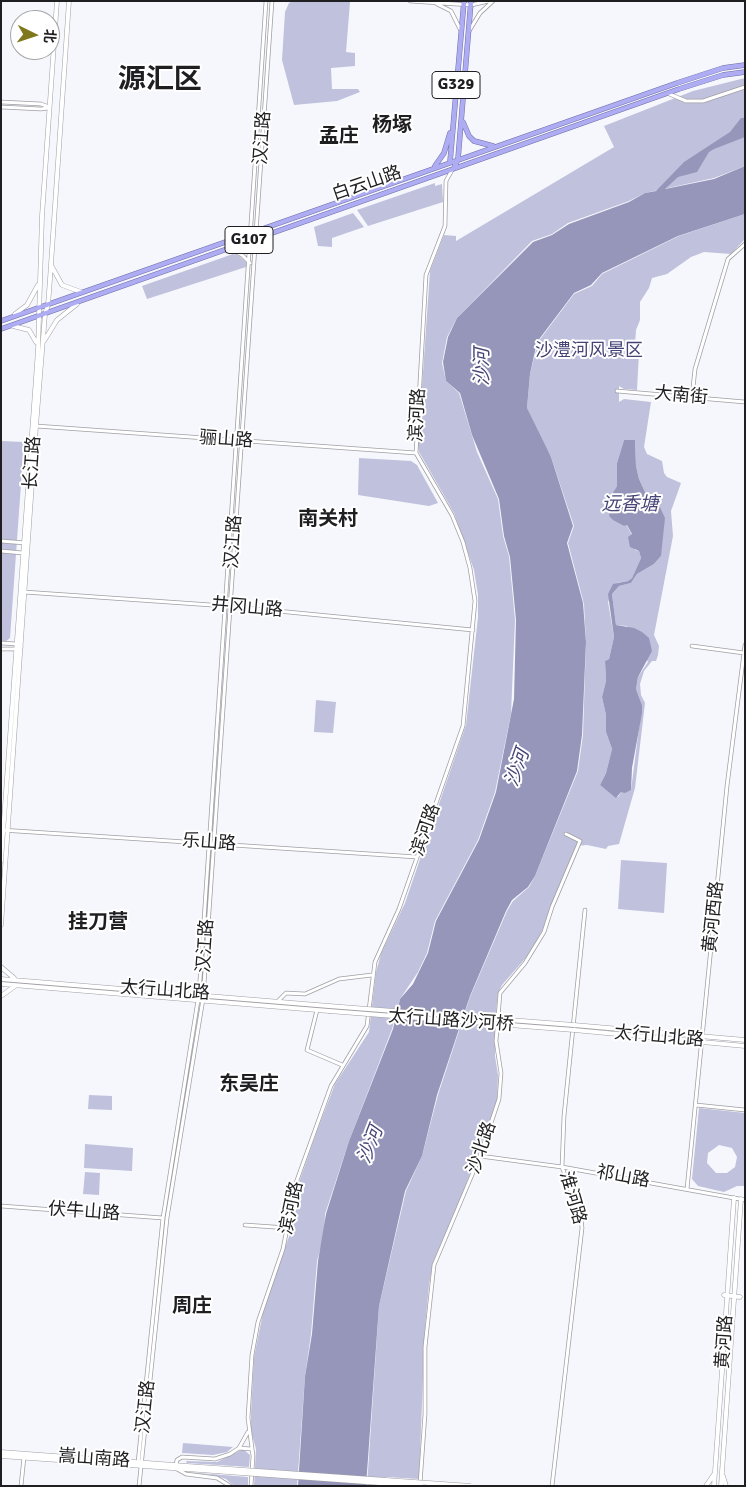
<!DOCTYPE html>
<meta charset="utf-8">
<style>
body{margin:0}
#map{position:relative;width:746px;height:1487px;overflow:hidden;background:#f6f7fc;font-family:Signika,"Noto Sans SC",sans-serif}
canvas{display:block}
.frame{position:absolute;inset:0;border:2px solid #1f1f21;pointer-events:none}
.north{position:absolute;left:10px;top:10px;width:50px;height:50px;box-sizing:border-box;background:#fff;border:1px solid #a5a5a6;border-radius:50%;rotate:94deg;font-size:14px;font-weight:700;line-height:20px;text-align:center;color:#1f1f21}
.north::after{content:'';display:block;margin:auto;width:18px;height:22px;background:#80781d;clip-path:polygon(50% 0,100% 100%,50% 72%,0 100%)}
</style>
<div id="map">
<canvas width="746" height="1487"></canvas>
<div class="frame"></div>
<div class="north">北</div>
</div>
<script>
const context = document.querySelector('canvas').getContext('2d');
context.lineJoin = 'round';
function fill(path, color) { context.fillStyle = color; context.fill(path, 'evenodd'); }
const toPath = rows => new Path2D(rows.map(r => 'M' + r).join(''));
function strokePath(path, color, width, dash) { context.strokeStyle = color; context.lineWidth = width; context.lineCap = dash ? 'butt' : 'round'; context.setLineDash(dash || []); context.stroke(path); }
function drawText(font, color, halo, rows, align = 'center') {
  context.font = font + ' Signika,"Noto Sans SC",sans-serif'; context.lineWidth = 4; context.setLineDash([]); context.textBaseline = 'middle'; context.strokeStyle = halo; context.fillStyle = color; for (const [text, x, y, turn = 0] of rows) {
    context.save(); context.translate(x, y); context.rotate((+turn || 0) * Math.PI / 180); context.textAlign = isNaN(turn) ? turn : align; if (halo) context.strokeText(text, 0, 0); context.fillText(text, 0, 0); context.restore();
  }
}
fill(toPath([
 [293,1,350,2,346,52,355,53,355,66,331,68,332,89,358,89,360,92,337,101,294,105,282,60,285,12,289,3],
 [745,78,745,166,714,178,645,193,629,201,568,223,552,234,532,241,457,318,447,337,442,363,446,381,459,393,477,452,498,499,503,536,509,556,515,620,511,714,495,792,478,840,435,921,427,953,418,972,400,999,392,1029,349,1141,325,1214,324,1235,317,1261,311,1334,305,1376,297,1486,254,1486,256,1449,251,1431,251,1413,254,1357,266,1298,290,1234,296,1191,317,1131,335,1084,369,1032,376,972,381,954,405,903,466,725,478,617,478,595,474,570,454,513,419,452,418,445,430,271,444,235,456,236,456,241,614,147,604,126,693,91],
 [435,183,435,186,442,184,443,202,368,226,357,210],
 [353,213,364,227,332,238,332,247,318,246,314,227],
 [745,214,745,239,731,254,704,252,691,257,667,274,652,278,649,288,640,302,640,320,636,330,635,345,639,352,637,390,624,389,619,386,619,402,624,399,651,402,644,447,647,454,662,461,664,473,667,477,681,483,671,511,673,536,654,635,659,646,658,655,656,661,652,661,644,671,640,684,641,695,645,703,635,788,619,844,608,846,606,849,587,845,576,846,542,931,530,953,502,985,498,993,495,1021,495,1056,498,1075,497,1101,461,1198,433,1262,429,1285,425,1327,419,1479,386,1477,385,1486,367,1486,379,1306,406,1191,422,1156,438,1095,470,997,507,911,513,901,529,887,535,876,578,771,583,735,586,642,584,604,568,543,574,526,551,457,537,432,527,408,530,374,538,342,574,294,592,286,602,274,679,236],
 [624,440,635,440,636,466,639,479,645,492,657,501,661,556,654,564,637,574,631,583,619,586,612,594,616,625,627,626,648,662,638,677,636,689,642,705,631,790,621,792,618,797,600,785,606,773,612,749,606,732,606,715,602,697,606,681,605,661,609,659,614,637,608,602,617,583,628,581,632,578,641,558,639,551,635,550,632,535,626,524,624,526,609,516,612,494,617,486,617,463],
 [233,254,239,256,246,262,246,267,147,299,142,286],
 [1,441,24,442,10,638,5,642,1,642],
 [359,458,411,461,417,465,438,503,429,506,358,495],
 [316,700,336,702,333,733,314,732],
 [621,860,667,863,664,913,618,909],
 [89,1095,112,1096,112,1110,88,1109],
 [699,1108,745,1113,745,1186,737,1186,724,1192,698,1186,692,1179],
 [719,1145,732,1148,737,1157,735,1167,727,1173,716,1173,707,1163,708,1153],
 [85,1144,133,1148,132,1171,84,1168],
 [85,1172,100,1173,99,1195,83,1194],
 [183,1443,233,1447,227,1452,213,1455,182,1453],
 [243,1449,250,1455,249,1467,187,1463,186,1461,217,1462],
 [186,1472,248,1477,248,1486,234,1486,226,1479,212,1475]
]), '#c0c1dc');
fill(toPath([
 [741,118,745,118,745,137,714,149,709,152,697,172,678,177,665,189,714,179,745,166,745,214,678,236,602,273,591,285,574,293,537,342,530,374,527,408,551,457,573,526,567,543,583,603,586,642,582,735,577,771,535,876,528,887,512,900,506,911,470,996,437,1095,422,1156,405,1191,379,1306,366,1486,298,1486,305,1376,312,1334,318,1261,326,1214,349,1141,393,1029,400,999,413,984,428,953,436,921,479,840,496,792,514,699,516,620,510,557,504,536,499,499,472,435,460,393,446,381,443,362,448,337,457,318,533,242,552,235,569,224,629,202,645,193,656,191,684,162,730,132],
 [624,440,635,440,636,466,639,479,645,492,657,501,665,518,661,556,654,564,637,574,631,583,619,586,612,594,616,625,634,628,642,632,649,638,652,651,638,677,636,689,642,705,642,713,632,768,631,790,625,793,621,792,616,798,600,785,606,773,612,749,606,732,606,715,602,697,606,681,605,661,609,659,614,637,608,594,613,584,628,581,632,578,641,558,639,551,630,547,628,537,632,534,627,525,624,526,613,520,609,516,612,494,617,486,617,463]
]), '#9696bb');
const tertiary = toPath([
 [410,1,471,5,489,1],
 [437,4,451,11,460,29],
 [469,31,480,13,493,1],
 [667,93,686,101,703,101,745,87],
 [1,102,41,104,49,107],
 [1,107,41,109,48,108],
 [229,249,242,255,250,263],
 [617,391,745,402],
 [692,397,695,369,728,259,745,244],
 [36,426,416,453],
 [1,541,25,543],
 [1,551,23,553],
 [24,592,226,606,473,630],
 [1,643,17,644,21,647],
 [692,646,744,653],
 [1,649,18,649],
 [1,830,417,857],
 [278,1001,286,993,305,994,339,979,372,975],
 [317,1010,307,1050,342,1065],
 [696,1105,745,1110],
 [480,1156,562,1167,745,1200],
 [687,1189,727,786,745,645],
 [1,1206,163,1218],
 [245,1225,288,1228],
 [239,1448,251,1449],
 [138,1463,163,1218,199,994,266,1],
 [176,1465,177,1460,182,1457,215,1459,230,1454,239,1448,248,1432],
 [177,1469,186,1474,217,1478,230,1486],
 [420,1484,425,1414,425,1347,434,1265,480,1156,499,1099,501,1073,496,1041,500,993,525,963,544,932,552,907,580,841,566,834],
 [21,1486,24,1457],
 [139,1486,167,1218,203,999,272,1],
 [251,1486,253,1456,248,1418,252,1355,258,1322,283,1249,296,1183,331,1086,367,1026,375,962,399,909,463,726,475,601,470,568,463,542,452,515,416,453,426,275,445,226,446,181,452,170],
 [552,1486,582,1228,581,1218,562,1167,564,1116,585,910]
]);
const secondary = toPath([
 [51,265,62,285,81,292],
 [15,314,27,305,38,285],
 [13,326,29,330,36,342],
 [44,341,57,320,77,304],
 [1,861,38,350,42,216,57,1],
 [1,925,36,426,45,314,48,305,50,279,69,1],
 [1,967,14,978],
 [1,979,329,1006],
 [1,984,329,1011],
 [1,996,15,986],
 [574,1025,745,1040],
 [574,1030,745,1046],
 [724,1295,740,1297],
 [1,1452,187,1466],
 [1,1456,186,1469],
 [723,1476,726,1486],
 [706,1486,715,1473],
 [714,1486,734,1198],
 [721,1486,741,1199]
]);
const trunk = toPath([
 [463,122,469,136,474,141,493,146],
 [450,162,464,1],
 [435,166,444,153,450,133],
 [454,168,458,159,471,1],
 [1,321,677,83,723,68,745,65],
 [1,329,679,89,723,75,745,72]
]);
strokePath(tertiary, '#9f9fa4', 4.5);
strokePath(secondary, '#9f9fa4', 5);
strokePath(trunk, '#6f6ea6', 5.5);
strokePath(tertiary, '#fff', 3);
strokePath(secondary, '#fff', 4);
strokePath(trunk, '#aeacf2', 4.5);
const secondaryBridge = toPath([
 [329,1006,574,1025],
 [329,1011,574,1030],
 [187,1466,471,1486],
 [186,1469,421,1486]
]);
strokePath(secondaryBridge, '#9f9fa4', 5, []);
strokePath(secondaryBridge, '#fff', 4);
for (const [x, y, w] of [
 [456,85,48],
 [249,240,48]
]) { const box = new Path2D(); box.roundRect(x - w / 2, y - 13.5, w, 27, 4); context.fillStyle = '#fff'; context.fill(box); strokePath(box, '#1f1f21', 1); }
drawText('bold 16px', '#1f1f21', null, [
 ["G329",456,85],
 ["G107",249,240]
]);
drawText('18px', '#1f1f21', '#fff', [
 ["汉江路",263,138,-86],
 ["白云山路",367,184,-19],
 ["大南街",681,396,5],
 ["滨河路",418,415,-87],
 ["骊山路",226,440,4],
 ["长江路",33,463,-86],
 ["汉江路",234,542,-86],
 ["井冈山路",247,608,5],
 ["滨河路",426,830,-71],
 ["乐山路",209,843,4],
 ["黄河西路",714,917,-84],
 ["汉江路",206,946,-86],
 ["太行山北路",165,991,4],
 ["太行山路沙河桥",451,1021,4],
 ["太行山北路",659,1037,5],
 ["沙北路",482,1148,-71],
 ["祁山路",623,1177,10],
 ["淮河路",572,1198,74],
 ["滨河路",292,1208,-78],
 ["伏牛山路",84,1212,4],
 ["黄河路",725,1342,-86],
 ["汉江路",146,1407,-84],
 ["嵩山南路",94,1459,4]
]);
drawText('18px', '#454376', '#fff', [
 ["沙澧河风景区",589,351]
]);
drawText('italic 19px', '#474578', '#fff', [
 ["沙河",483,367,-90],
 ["远香塘",630,505],
 ["沙河",518,768,-71],
 ["沙河",371,1145,-69]
]);
drawText('bold 20px', '#1f1f21', '#fff', [
 ["杨塚",392,126],
 ["孟庄",339,137],
 ["南关村",328,520],
 ["挂刀营",98,923],
 ["东吴庄",249,1085],
 ["周庄",192,1307]
]);
drawText('bold 28px', '#1f1f21', '#fff', [
 ["源汇区",160,81]
]);
</script>
